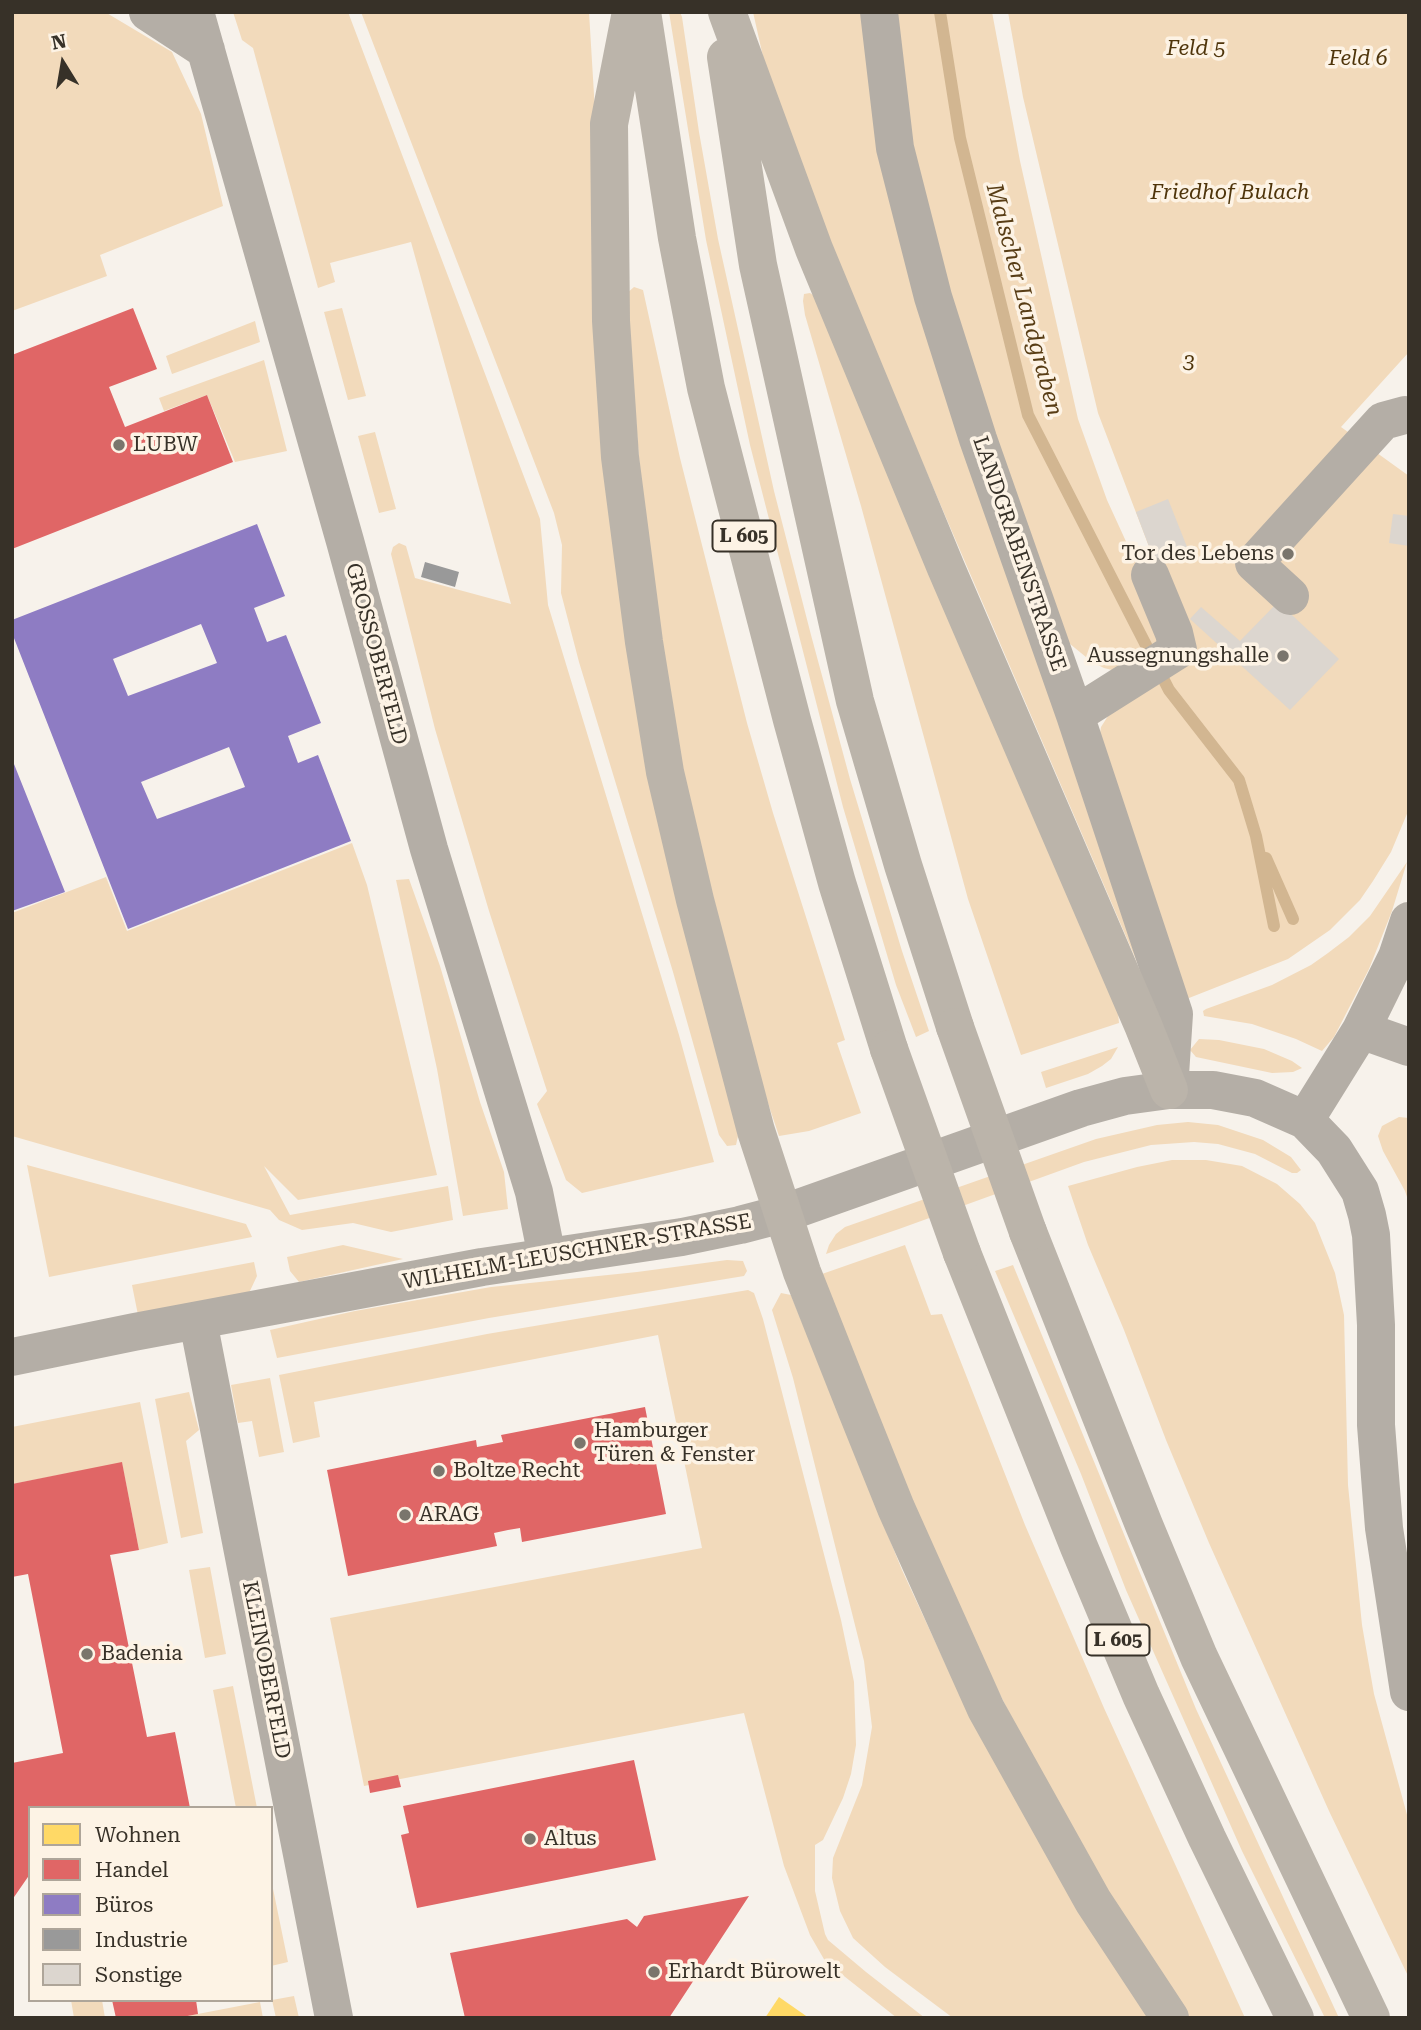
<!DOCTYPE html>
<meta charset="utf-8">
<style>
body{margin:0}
#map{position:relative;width:1421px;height:2030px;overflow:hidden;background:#f7f2eb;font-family:"Roboto Serif",serif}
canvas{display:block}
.frame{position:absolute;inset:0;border:14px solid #373128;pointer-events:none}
.legend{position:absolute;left:28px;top:1806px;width:245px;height:196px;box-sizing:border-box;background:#fdf3e5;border:2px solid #aea599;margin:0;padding:9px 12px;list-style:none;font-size:21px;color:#373128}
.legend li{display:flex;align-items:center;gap:14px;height:35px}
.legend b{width:35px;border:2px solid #aea599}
.north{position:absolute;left:28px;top:28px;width:70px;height:70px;-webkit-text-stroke:5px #fdf3e5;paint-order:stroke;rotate:349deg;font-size:19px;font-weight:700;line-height:28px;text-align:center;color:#373128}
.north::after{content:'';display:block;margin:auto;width:24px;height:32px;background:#373128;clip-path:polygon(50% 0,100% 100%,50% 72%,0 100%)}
</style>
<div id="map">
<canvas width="1421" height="2030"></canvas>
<div class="frame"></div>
<ul class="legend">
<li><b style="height:19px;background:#ffd966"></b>Wohnen</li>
<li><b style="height:19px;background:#e06666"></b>Handel</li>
<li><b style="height:19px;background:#8e7cc3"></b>Büros</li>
<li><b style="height:19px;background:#999"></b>Industrie</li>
<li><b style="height:19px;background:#dcd6cf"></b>Sonstige</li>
</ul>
<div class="north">N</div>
</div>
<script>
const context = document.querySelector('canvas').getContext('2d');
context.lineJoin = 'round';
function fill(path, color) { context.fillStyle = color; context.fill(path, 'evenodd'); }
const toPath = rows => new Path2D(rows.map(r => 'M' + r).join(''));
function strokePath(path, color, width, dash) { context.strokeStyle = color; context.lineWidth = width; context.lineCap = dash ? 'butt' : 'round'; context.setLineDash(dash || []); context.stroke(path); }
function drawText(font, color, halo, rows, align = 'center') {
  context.font = font + ' "Roboto Serif",serif'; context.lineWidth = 7; context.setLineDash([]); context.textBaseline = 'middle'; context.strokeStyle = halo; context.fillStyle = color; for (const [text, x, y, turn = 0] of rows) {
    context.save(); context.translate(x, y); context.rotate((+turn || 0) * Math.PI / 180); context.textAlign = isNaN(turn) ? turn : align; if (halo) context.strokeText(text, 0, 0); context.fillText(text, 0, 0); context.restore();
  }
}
fill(toPath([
 [12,12,105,12,172,52,201,114,223,206,100,255,107,276,12,311],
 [233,12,348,12,540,519,548,605,679,1035,714,1162,582,1193,566,1180,537,1104,547,1091,489,911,435,729,391,554,393,547,399,543,406,546,415,578,511,604,411,242,330,263,335,282,318,288,253,48,242,40],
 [361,12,589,12,595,111,593,243,738,1136,736,1145,727,1146,719,1135,673,972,579,662,561,593,562,545,554,513],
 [669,12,680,12,682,17,699,132,718,239,774,491,811,635,850,779,902,951,929,1031,916,1037,896,985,843,807,750,445,706,240],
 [753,12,869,12,1155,1004,819,222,764,61],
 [887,12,992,12,1020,161,1078,419,1107,500,1167,631,1164,645,1116,671,1104,668,1092,662,1064,639,939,294],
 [1008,12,1409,12,1409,352,1341,427,1409,476,1409,809,1391,852,1373,881,1360,900,1330,930,1288,959,1189,998,1178,994,1098,745,1101,727,1108,716,1183,664,1156,565,1098,413,1023,97],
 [634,287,643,290,680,458,747,723,773,813,845,1040,837,1043,861,1113,809,1131,779,1136,760,1079,684,783,647,559,626,294],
 [810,293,816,297,1118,1012,1119,1023,1021,1055,968,899,861,506,805,315,803,301,804,294],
 [342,308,366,396,348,400,324,312],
 [255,321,260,342,172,374,166,356],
 [264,360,287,451,235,462,207,395,164,411,159,398],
 [375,432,396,509,379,513,358,436],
 [352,843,367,885,437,1175,298,1200,264,1166,290,1215,448,1186,453,1220,391,1232,353,1223,302,1230,279,1220,270,1210,12,1136,12,913,106,877,127,931],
 [1407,862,1392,911,1369,969,1334,1037,1322,1051,1296,1039,1252,1024,1204,1016,1203,1011,1206,1009,1272,985,1311,965,1328,953,1349,937,1370,916],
 [409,879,440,966,480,1102,504,1172,508,1209,463,1216,437,1069,396,880],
 [1199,1039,1219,1040,1264,1049,1292,1061,1302,1068,1293,1072,1272,1073,1196,1057,1190,1050],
 [1118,1047,1111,1059,1102,1066,1088,1074,1046,1088,1041,1072],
 [1399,1117,1409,1118,1409,1203,1405,1191,1383,1151,1378,1136,1382,1126],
 [1188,1122,1218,1125,1263,1140,1291,1157,1301,1170,1297,1173,1292,1173,1255,1154,1218,1144,1194,1142,1151,1145,1084,1162,899,1229,826,1254,829,1245,836,1234,845,1227,1096,1139,1157,1125],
 [1172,1160,1206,1160,1242,1166,1277,1184,1300,1204,1315,1223,1335,1273,1344,1315,1348,1485,1362,1625,1374,1694,1409,1822,1409,1978,1329,1811,1209,1543,1166,1440,1124,1330,1088,1245,1068,1186,1137,1167],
 [27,1165,246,1224,252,1237,49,1277],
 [343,1245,403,1259,299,1282,290,1271,287,1257],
 [905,1245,931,1315,942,1314,1025,1525,1104,1708,1245,2018,1185,2018,1067,1829,944,1582,822,1274],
 [727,1260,743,1261,747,1271,744,1276,489,1318,277,1358,270,1330,355,1311,491,1287,637,1272],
 [254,1262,257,1276,249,1293,138,1315,132,1285],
 [1013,1265,1196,1709,1339,2018,1325,2018,1242,1851,1126,1590,1081,1474,995,1271],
 [748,1290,754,1293,763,1319,841,1620,854,1682,856,1745,851,1774,843,1798,823,1840,815,1845,815,1891,825,1934,828,1940,866,1972,925,2018,897,2018,825,1961,810,1935,784,1866,744,1713,364,1786,330,1618,702,1548,658,1335,314,1402,320,1437,293,1443,279,1375,487,1334],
 [781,1293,791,1295,902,1570,946,1665,1149,2018,953,2018,885,1967,853,1938,840,1911,832,1878,833,1858,862,1785,872,1727,864,1661,793,1378,772,1310],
 [270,1378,284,1452,259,1457,252,1421,238,1423,231,1385],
 [189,1392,199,1430,186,1441,203,1533,181,1538,155,1399],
 [140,1402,168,1543,139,1550,122,1463,12,1484,12,1427],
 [210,1567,226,1654,205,1658,189,1570],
 [233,1686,257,1808,236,1808,213,1690],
 [271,1879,288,1962,271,1966],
 [294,1996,299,2018,276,2018,272,2000],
 [71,2000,102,2000,105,2018,74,2018],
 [260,2002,263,2018,177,2018]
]), '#f2dabb');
fill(toPath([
 [779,1997,809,2018,765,2018]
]), '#ffd966');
fill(toPath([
 [133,308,157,369,109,387,125,427,207,395,233,462,12,549,12,355],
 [645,1407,666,1514,522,1542,520,1528,508,1530,494,1533,497,1546,348,1576,327,1470,476,1440,477,1447,503,1442,501,1435],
 [122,1462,139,1550,110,1555,113,1569,147,1737,175,1732,190,1808,30,1808,30,1874,12,1900,12,1763,63,1753,28,1574,12,1577,12,1484],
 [634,1760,656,1860,417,1908,401,1835,409,1833,403,1806],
 [398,1775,401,1787,370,1793,368,1781],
 [749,1896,669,2018,465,2018,450,1953,627,1919,637,1927,644,1916],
 [112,2000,196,2000,198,2014,177,2018,116,2018]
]), '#e06666');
fill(toPath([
 [257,524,285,596,254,608,267,642,286,635,321,723,288,736,298,763,318,755,351,841,128,929,12,633,12,620],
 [201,624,217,663,128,696,113,659],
 [229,747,245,787,157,819,141,782],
 [12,759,65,892,12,911]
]), '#8e7cc3');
fill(toPath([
 [425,562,459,572,455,587,421,577]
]), '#999');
strokePath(toPath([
 [940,12,960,138,1028,415,1169,690,1239,780,1256,836,1274,926],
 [1266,858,1293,919]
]), '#d2b691', 12);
fill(toPath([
 [1168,499,1189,552,1156,565,1136,512],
 [1393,514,1409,516,1409,546,1389,543],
 [1278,602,1339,659,1290,710,1190,619,1201,607,1240,641]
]), '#dcd6cf');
strokePath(toPath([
 [148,12,206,50],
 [195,12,345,541,429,849,534,1192,547,1257],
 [879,12,895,148,933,297,978,439,1075,715,1174,1014,1169,1090],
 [1290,596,1254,563,1383,421,1405,415],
 [1075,715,1178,650,1174,633,1150,575],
 [1361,1030,1409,1047],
 [1305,1120,1361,1030,1397,957,1409,921],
 [198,1321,334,2018],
 [12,1357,134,1332,482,1267,682,1237,740,1225,782,1214,1081,1108,1125,1096,1169,1090,1213,1090,1255,1098,1305,1120,1334,1150,1360,1191,1367,1215,1371,1235,1376,1325,1376,1425,1384,1528,1409,1692]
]), '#b4aea6', 38);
strokePath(toPath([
 [631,12,609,124,611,321,620,457,644,642,665,772,695,900,756,1131,802,1272,857,1411,896,1508,986,1709,1093,1901,1170,2018],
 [642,12,677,238,706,388,792,720,837,883,889,1049],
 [727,12,814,249,946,568,1143,1025,1169,1090],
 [726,57,758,265,855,701,903,865,955,1027],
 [1028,1232,1144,1525,1199,1657,1371,2018],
 [962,1253,1079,1547,1141,1695,1207,1838,1295,2018]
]), '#bbb4aa', 38);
strokePath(toPath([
 [955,1027,1028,1232],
 [889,1049,962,1253]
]), '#bbb4aa', 38);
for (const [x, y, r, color] of [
 [119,445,7,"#7a756c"],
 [1288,554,7,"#7a756c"],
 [1283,656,7,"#7a756c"],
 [580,1443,7,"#7a756c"],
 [439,1471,7,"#7a756c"],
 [405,1515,7,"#7a756c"],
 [87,1654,7,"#7a756c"],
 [530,1839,7,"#7a756c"],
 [654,1972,7,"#7a756c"]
]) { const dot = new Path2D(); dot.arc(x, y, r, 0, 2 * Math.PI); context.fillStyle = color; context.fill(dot); strokePath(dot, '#fdf3e5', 2.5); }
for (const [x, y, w] of [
 [744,536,63],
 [1118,1640,63]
]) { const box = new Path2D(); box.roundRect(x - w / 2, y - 15.5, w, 31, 5); context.fillStyle = '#fdf3e5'; context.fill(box); strokePath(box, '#373128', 2); }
drawText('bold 19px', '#373128', null, [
 ["L 605",744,536],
 ["L 605",1118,1640]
]);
drawText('italic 21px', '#4f350b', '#fdf3e5', [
 ["Feld 5",1196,49],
 ["Feld 6",1358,59],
 ["Friedhof Bulach",1230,193],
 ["3",1189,362]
]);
drawText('21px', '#373128', '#fdf3e5', [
 ["LUBW",133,445],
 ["Tor des Lebens",1274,554,"right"],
 ["Aussegnungshalle",1269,656,"right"],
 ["Hamburger",594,1431],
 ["Türen & Fenster",594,1455],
 ["Boltze Recht",453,1471],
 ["ARAG",419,1515],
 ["Badenia",101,1654],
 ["Altus",544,1839],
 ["Erhardt Bürowelt",668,1972]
], 'left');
drawText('21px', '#373128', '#fdf3e5', [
 ["LANDGRABENSTRASSE",1019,554,71],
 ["GROSSOBERFELD",376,654,75],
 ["WILHELM-LEUSCHNER-STRASSE",577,1252,-10],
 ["KLEINOBERFELD",266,1670,79]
]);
drawText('italic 23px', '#583d15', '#fdf3e5', [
 ["Malscher Landgraben",1024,300,75]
]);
</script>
